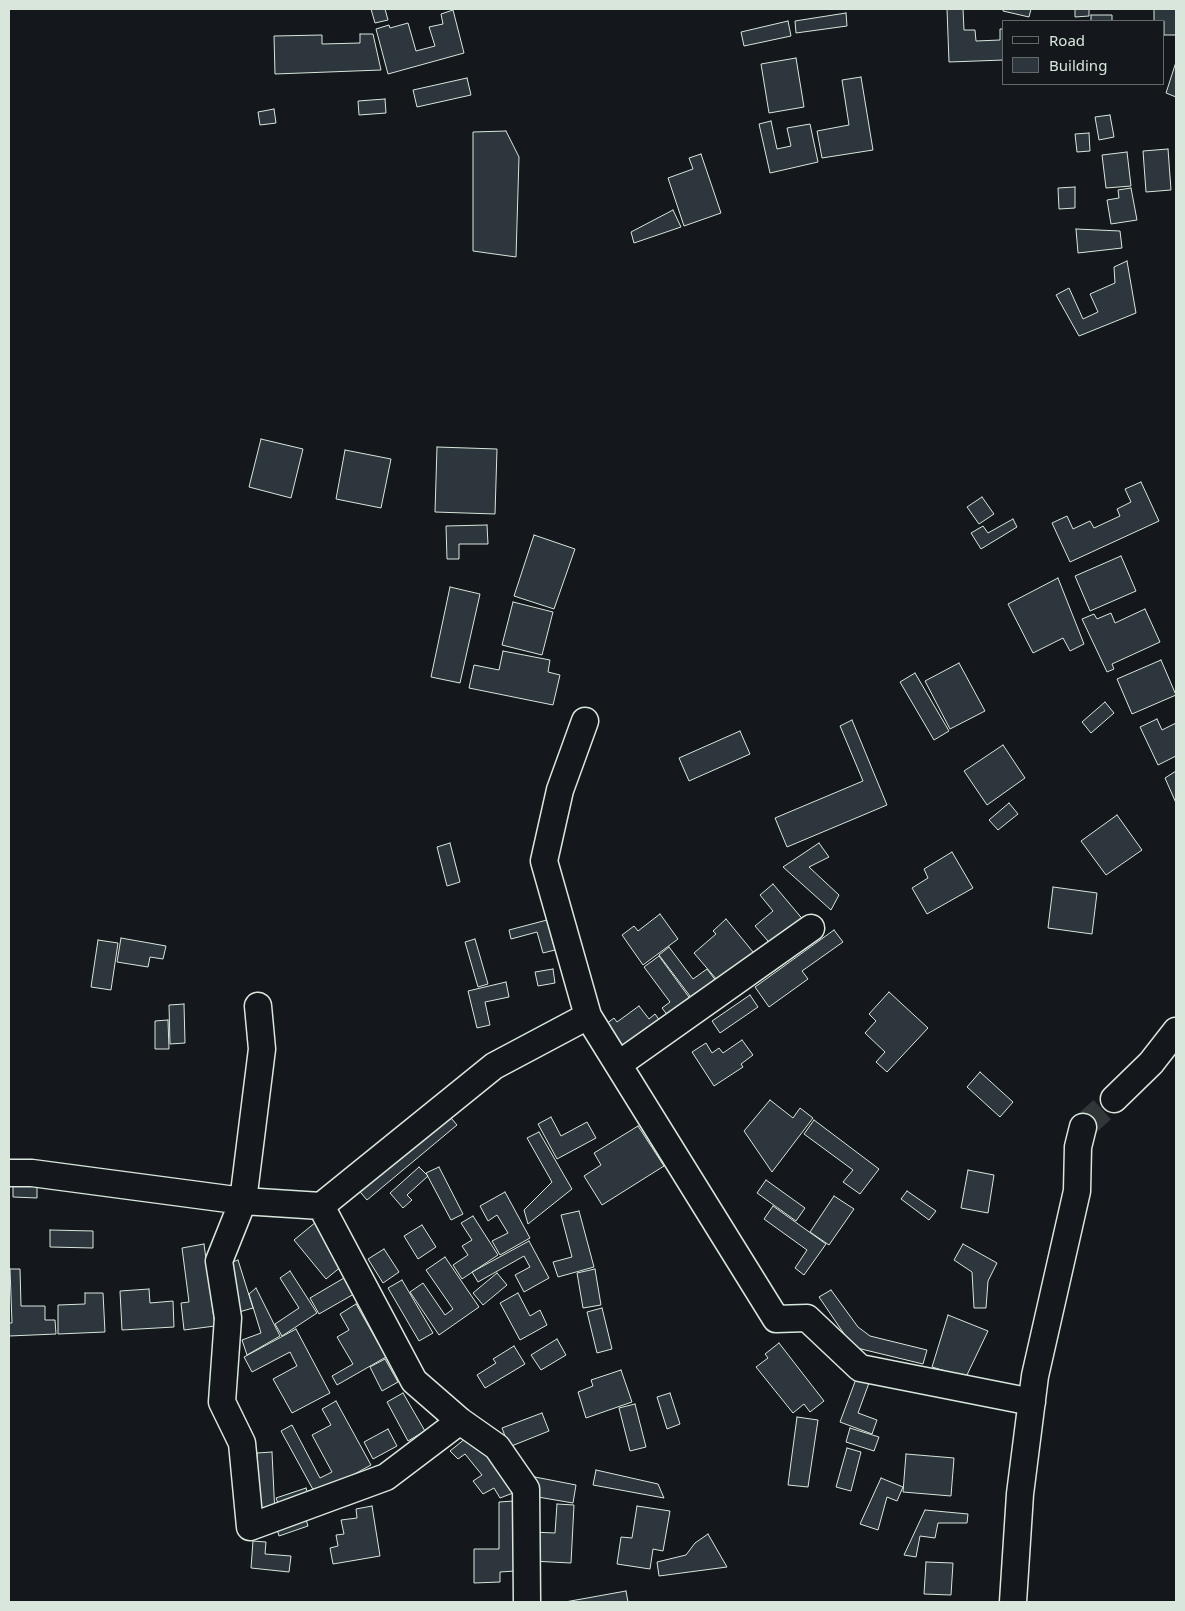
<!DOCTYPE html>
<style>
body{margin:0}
#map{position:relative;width:1185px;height:1611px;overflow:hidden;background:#14181c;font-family:"Noto Sans",sans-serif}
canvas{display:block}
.frame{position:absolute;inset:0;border:10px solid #d8e6dc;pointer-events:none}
.legend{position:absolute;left:1002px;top:20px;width:162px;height:65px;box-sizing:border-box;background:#14181c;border:1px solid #626a69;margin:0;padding:6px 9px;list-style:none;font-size:15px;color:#d8e6dc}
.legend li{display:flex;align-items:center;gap:10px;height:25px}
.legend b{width:25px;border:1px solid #626a69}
</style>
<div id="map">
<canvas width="1185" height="1611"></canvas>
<div class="frame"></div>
<ul class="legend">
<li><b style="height:6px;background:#14181c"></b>Road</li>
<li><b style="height:14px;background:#2c363c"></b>Building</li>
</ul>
</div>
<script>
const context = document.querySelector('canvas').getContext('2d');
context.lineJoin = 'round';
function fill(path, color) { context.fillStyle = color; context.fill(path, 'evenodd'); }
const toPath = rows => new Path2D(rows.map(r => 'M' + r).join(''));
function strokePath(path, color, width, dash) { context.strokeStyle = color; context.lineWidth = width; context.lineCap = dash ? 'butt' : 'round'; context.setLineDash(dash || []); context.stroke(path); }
const building = toPath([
 [371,9,385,9,388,20,375,23,371,9],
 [947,9,963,9,964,30,975,30,976,41,1000,40,1000,29,1004,29,1004,60,949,62,947,9],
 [1003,9,1031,9,1029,17,1003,11,1003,9],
 [1075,9,1089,9,1089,16,1075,17,1075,9],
 [1154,9,1176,9,1176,35,1164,35,1164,21,1154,21,1154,9],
 [453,10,464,53,388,74,376,29,389,25,390,28,408,23,416,51,435,46,429,27,443,24,441,14,453,10],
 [846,13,847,26,796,33,795,21,846,13],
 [1091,15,1112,15,1112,21,1091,21,1091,15],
 [788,21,791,36,744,46,741,32,788,21],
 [360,34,373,34,381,70,275,74,274,36,322,35,322,44,360,43,360,34],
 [796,58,804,107,769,113,761,64,796,58],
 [1176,62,1176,97,1166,93,1176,62],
 [861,77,873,150,822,158,817,131,849,125,842,80,861,77],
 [467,78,471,95,417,107,413,90,467,78],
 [385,99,386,113,359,115,358,101,385,99],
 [274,109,276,123,260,125,258,112,274,109],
 [1110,115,1114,137,1099,140,1095,117,1110,115],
 [771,121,777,149,791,146,787,128,810,124,818,162,770,173,759,124,771,121],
 [506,131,519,157,516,257,473,251,473,132,506,131],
 [1089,133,1090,151,1077,152,1075,134,1089,133],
 [1168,149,1171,190,1146,192,1143,151,1168,149],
 [1127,152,1131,186,1106,188,1102,155,1127,152],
 [701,154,721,213,684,226,668,178,693,169,689,158,701,154],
 [1075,187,1075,208,1059,209,1058,188,1075,187],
 [1131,188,1137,220,1111,224,1107,200,1119,198,1118,190,1131,188],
 [673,210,681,227,634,243,631,232,673,210],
 [1076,229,1120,231,1122,248,1078,253,1076,229],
 [1127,261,1136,313,1079,336,1056,295,1069,288,1083,319,1098,312,1090,294,1115,283,1114,267,1127,261],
 [261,439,303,449,291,498,249,487,261,439],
 [437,447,497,449,495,514,435,512,437,447],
 [345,450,391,459,381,508,336,499,345,450],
 [1141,482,1159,521,1070,562,1052,523,1067,516,1073,529,1090,521,1094,528,1120,516,1117,509,1131,502,1125,489,1141,482],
 [982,497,994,514,979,524,967,507,982,497],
 [1013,519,1017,527,981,549,971,533,983,526,988,533,1013,519],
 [487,525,488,544,459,544,459,559,447,559,446,526,487,525],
 [534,535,575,549,554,609,514,596,534,535],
 [1121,556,1136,591,1090,611,1075,576,1121,556],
 [1058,578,1084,644,1070,651,1063,638,1033,653,1008,604,1058,578],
 [450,587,480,594,460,683,431,677,450,587],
 [513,602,553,612,542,655,502,645,513,602],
 [1145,609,1160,642,1112,664,1114,669,1107,672,1082,619,1094,614,1097,619,1111,613,1115,623,1145,609],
 [503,651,550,660,548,672,560,675,553,705,469,688,474,665,499,670,503,651],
 [1161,660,1176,695,1132,714,1117,679,1161,660],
 [959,663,985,711,950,729,925,681,959,663],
 [915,673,949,731,934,740,900,682,915,673],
 [1105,702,1114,713,1091,733,1082,722,1105,702],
 [1157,719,1162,730,1176,723,1176,756,1158,765,1140,727,1157,719],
 [852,720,887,805,787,847,775,818,863,781,840,726,852,720],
 [740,731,750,754,689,781,679,758,740,731],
 [1003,745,1025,778,987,805,964,771,1003,745],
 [1176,771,1176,803,1165,778,1176,771],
 [1009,803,1018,814,998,830,989,820,1009,803],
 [1117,815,1142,850,1106,875,1081,841,1117,815],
 [450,843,460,882,447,886,437,847,450,843],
 [819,843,829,857,809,867,839,895,831,910,783,867,819,843],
 [952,852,973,888,927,914,912,888,928,878,924,869,952,852],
 [773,884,805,922,774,948,755,926,773,911,760,895,773,884],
 [1053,887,1097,893,1092,934,1048,928,1053,887],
 [660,914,678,939,643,965,622,935,634,926,638,931,660,914],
 [726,919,758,958,723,987,694,953,716,934,713,931,726,919],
 [547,920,555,950,543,953,537,932,511,939,509,930,547,920],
 [834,930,843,942,802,971,808,979,769,1007,755,987,834,930],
 [121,938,166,946,163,959,150,957,148,967,117,962,121,938],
 [475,939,488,984,478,987,465,942,475,939],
 [98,940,118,943,111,990,91,987,98,940],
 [669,947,693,979,707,969,720,986,696,1004,659,955,669,947],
 [659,956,694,1004,672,1021,662,1008,670,1002,644,967,659,956],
 [553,969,555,983,538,986,535,972,553,969],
 [506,982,509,997,485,1002,490,1025,477,1028,468,991,506,982],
 [889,992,928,1028,887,1072,876,1062,885,1052,865,1033,876,1021,869,1014,889,992],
 [750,995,758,1007,720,1033,712,1021,750,995],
 [184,1004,185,1043,170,1044,169,1005,184,1004],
 [639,1006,649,1019,655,1014,663,1025,627,1052,606,1024,614,1018,617,1022,639,1006],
 [168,1020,169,1049,155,1049,155,1021,168,1020],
 [742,1040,753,1055,741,1064,743,1067,714,1086,692,1052,706,1043,712,1053,719,1048,723,1053,742,1040],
 [980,1072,1013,1102,1000,1117,967,1087,980,1072],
 [770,1100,793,1118,800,1108,813,1118,772,1172,744,1131,770,1100],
 [445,1111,457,1125,367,1200,355,1186,445,1111],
 [551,1117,561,1136,587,1122,596,1138,557,1159,538,1124,551,1117],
 [814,1120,879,1169,860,1194,843,1182,853,1170,804,1134,814,1120],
 [638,1126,664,1166,602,1205,584,1176,601,1165,594,1153,638,1126],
 [539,1132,572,1189,528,1224,524,1210,552,1182,527,1138,539,1132],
 [419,1167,428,1176,407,1195,412,1200,403,1208,390,1193,419,1167],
 [439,1167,463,1214,451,1220,426,1173,439,1167],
 [968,1170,994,1175,988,1213,961,1208,968,1170],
 [13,1177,37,1177,37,1198,13,1197,13,1177],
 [766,1180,805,1208,796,1221,757,1193,766,1180],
 [907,1191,936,1211,929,1220,901,1199,907,1191],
 [505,1192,530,1238,500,1255,492,1241,508,1233,497,1215,488,1221,480,1206,505,1192],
 [834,1196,854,1209,829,1245,810,1232,834,1196],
 [773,1206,826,1244,804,1275,795,1268,807,1250,764,1219,773,1206],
 [579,1211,594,1267,558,1277,553,1262,572,1257,561,1215,579,1211],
 [473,1216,498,1255,462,1279,453,1265,468,1255,462,1246,472,1240,461,1223,473,1216],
 [316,1222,348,1261,326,1279,294,1240,316,1222],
 [422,1225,436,1247,418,1259,404,1236,422,1225],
 [50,1230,93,1231,93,1248,50,1247,50,1230],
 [529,1241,549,1278,524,1292,515,1275,530,1267,524,1256,478,1282,472,1272,529,1241],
 [204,1244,215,1326,184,1330,181,1303,189,1302,182,1248,204,1244],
 [963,1244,997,1263,988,1281,986,1308,974,1308,972,1272,954,1260,963,1244],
 [384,1249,399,1272,383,1283,368,1259,384,1249],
 [445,1257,479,1307,439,1335,410,1292,423,1283,445,1315,453,1309,426,1270,445,1257],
 [238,1260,253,1308,239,1312,225,1265,238,1260],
 [10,1269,20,1269,21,1306,45,1306,45,1320,55,1320,56,1334,9,1336,9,1323,12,1323,10,1269],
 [595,1269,601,1305,583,1308,577,1273,595,1269],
 [290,1271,317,1313,282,1336,275,1324,299,1308,280,1278,290,1271],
 [497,1273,507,1285,483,1305,473,1293,497,1273],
 [344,1278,354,1294,319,1314,310,1298,344,1278],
 [402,1280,433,1333,419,1341,388,1288,402,1280],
 [256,1288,280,1336,247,1355,242,1340,261,1333,249,1294,256,1288],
 [149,1289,150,1303,173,1301,174,1327,122,1330,120,1291,149,1289],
 [831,1290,858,1327,870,1336,927,1350,923,1364,853,1347,819,1297,831,1290],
 [85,1293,103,1293,105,1332,58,1334,58,1305,85,1304,85,1293],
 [518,1293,530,1316,540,1310,547,1325,520,1340,500,1303,518,1293],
 [356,1304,386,1357,337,1385,332,1376,353,1364,337,1337,349,1330,340,1314,356,1304],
 [602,1308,612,1349,597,1353,587,1312,602,1308],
 [948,1315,988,1331,966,1377,932,1367,948,1315],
 [296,1329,330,1393,292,1413,273,1379,297,1366,290,1352,252,1372,244,1357,296,1329],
 [557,1339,566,1355,541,1370,531,1355,557,1339],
 [779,1343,824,1401,810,1412,804,1404,793,1413,756,1367,768,1358,765,1354,779,1343],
 [514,1346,525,1364,485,1388,477,1375,496,1363,493,1359,514,1346],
 [385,1359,398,1382,382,1391,370,1367,385,1359],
 [621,1370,632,1402,586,1418,578,1392,593,1386,591,1380,621,1370],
 [856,1379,869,1383,858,1413,877,1420,872,1434,840,1422,856,1379],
 [403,1393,425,1431,408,1441,387,1402,403,1393],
 [670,1393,680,1424,667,1429,657,1397,670,1393],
 [336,1401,371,1465,316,1495,281,1431,292,1425,320,1478,332,1472,312,1435,331,1425,322,1409,336,1401],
 [635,1404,646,1447,630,1451,619,1408,635,1404],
 [542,1413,549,1431,509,1447,502,1428,542,1413],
 [797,1417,818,1420,808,1487,788,1485,797,1417],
 [850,1428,879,1437,874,1451,846,1442,850,1428],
 [388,1429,397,1446,373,1459,364,1442,388,1429],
 [471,1434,507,1478,513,1493,500,1498,494,1488,483,1494,473,1481,482,1475,465,1454,458,1459,450,1451,471,1434],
 [847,1448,861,1452,851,1491,836,1487,847,1448],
 [272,1452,275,1515,260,1516,257,1453,272,1452],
 [906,1454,954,1458,951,1496,903,1492,906,1454],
 [596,1470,658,1484,664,1498,593,1485,596,1470],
 [535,1477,576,1485,573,1503,532,1496,535,1477],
 [881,1478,903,1487,897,1501,887,1497,878,1530,860,1524,881,1478],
 [306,1488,311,1503,282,1513,276,1498,306,1488],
 [514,1501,515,1571,500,1572,500,1582,474,1583,474,1549,499,1549,499,1502,514,1501],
 [557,1504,574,1505,571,1563,531,1561,532,1532,555,1533,557,1504],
 [372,1506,380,1556,333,1564,330,1548,338,1546,336,1535,344,1534,341,1520,357,1518,356,1509,372,1506],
 [637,1506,670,1511,663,1551,653,1549,650,1569,617,1564,621,1537,632,1538,637,1506],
 [925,1510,968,1514,967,1523,938,1523,935,1538,920,1536,916,1557,904,1555,925,1510],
 [304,1513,308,1526,279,1536,275,1522,304,1513],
 [708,1534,727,1567,659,1576,657,1562,686,1555,695,1543,708,1534],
 [253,1541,266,1542,265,1554,291,1556,289,1572,251,1568,253,1541],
 [926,1562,953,1563,951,1595,924,1594,926,1562],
 [626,1591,628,1602,565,1602,626,1591]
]);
fill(building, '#2c363c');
strokePath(building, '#d8e6dc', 1);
strokePath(toPath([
 [1083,1127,1114,1099]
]), '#313739', 26, [26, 13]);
const minor = toPath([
 [585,721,560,790,544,861,588,1016,776,1319,807,1318,860,1368,1032,1402],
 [258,1006,262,1049,243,1201,219,1261,228,1318,222,1402,242,1443,250,1527,386,1477,460,1421],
 [619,1064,811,928],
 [1114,1099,1151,1063,1176,1031],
 [9,1173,32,1173,243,1201,321,1206,414,1381,460,1421,497,1447,526,1489,527,1602],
 [321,1206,494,1066,588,1016],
 [1013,1602,1020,1494,1035,1376,1077,1191,1078,1147,1083,1127]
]);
strokePath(minor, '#d8e6dc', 29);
strokePath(minor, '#14181c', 26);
</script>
